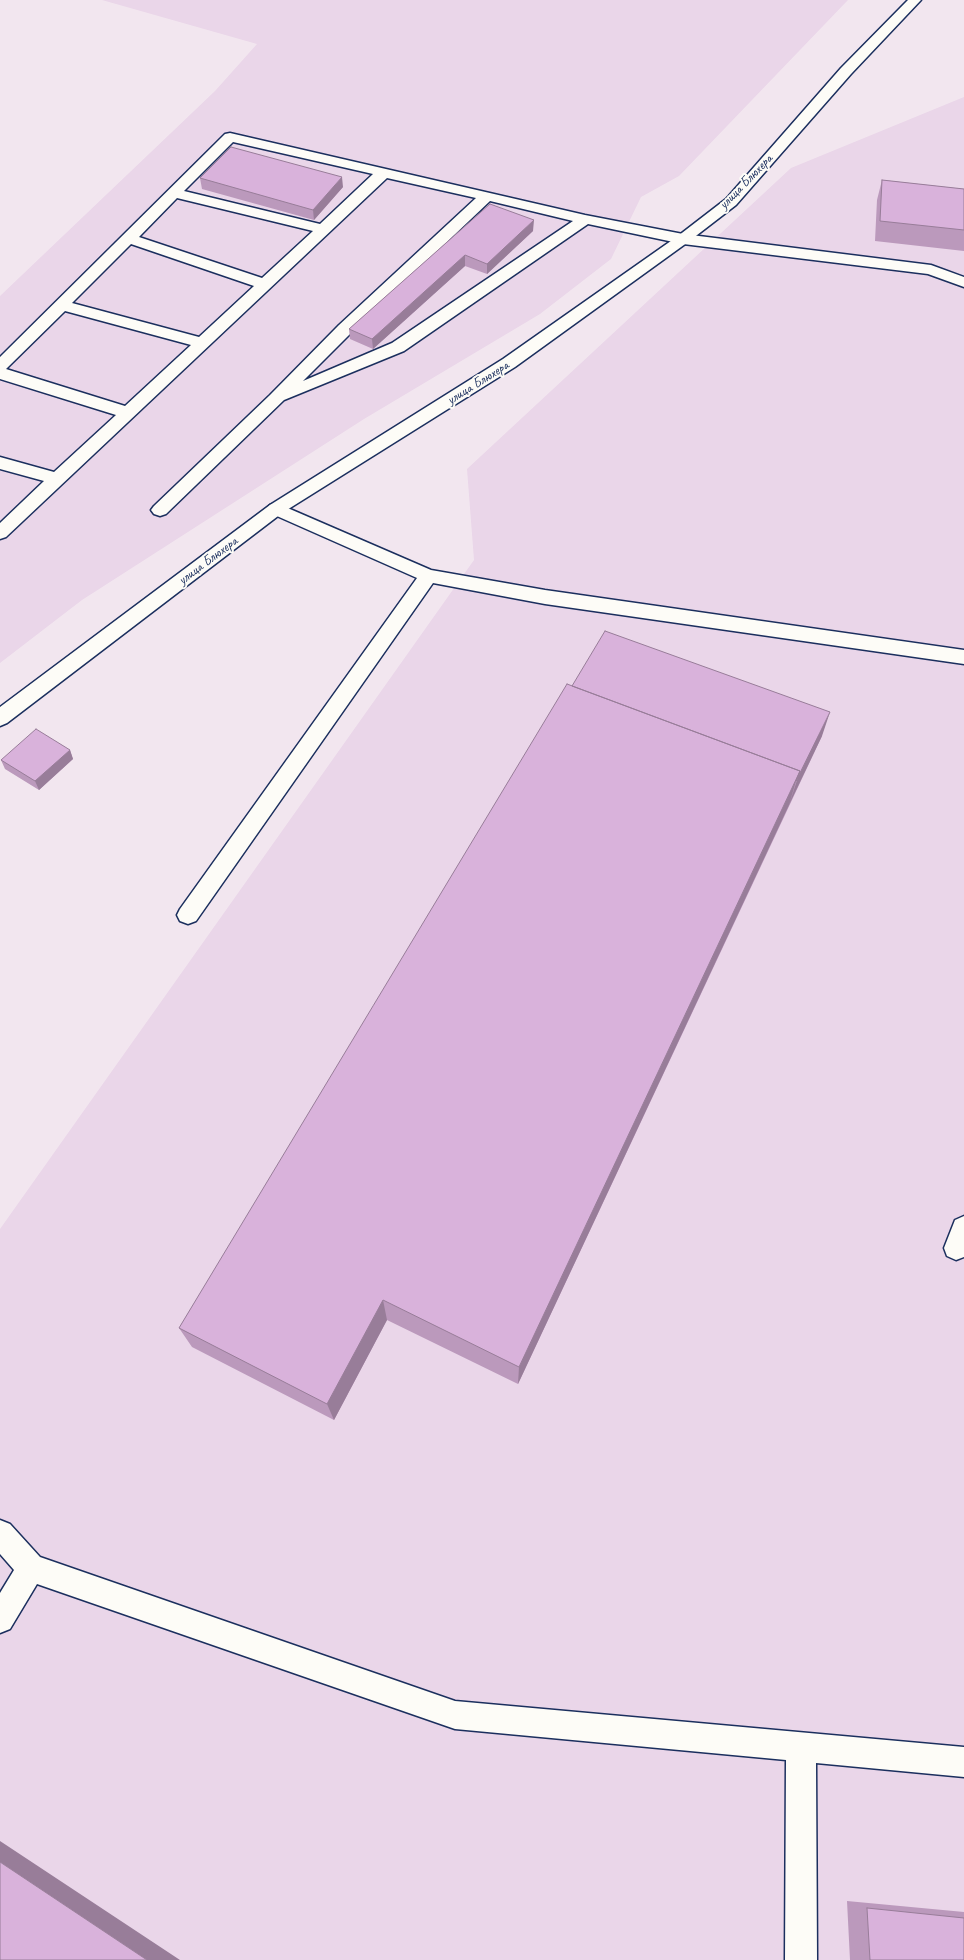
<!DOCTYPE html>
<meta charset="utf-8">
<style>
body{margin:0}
canvas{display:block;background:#f2e6ef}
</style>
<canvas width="964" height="1960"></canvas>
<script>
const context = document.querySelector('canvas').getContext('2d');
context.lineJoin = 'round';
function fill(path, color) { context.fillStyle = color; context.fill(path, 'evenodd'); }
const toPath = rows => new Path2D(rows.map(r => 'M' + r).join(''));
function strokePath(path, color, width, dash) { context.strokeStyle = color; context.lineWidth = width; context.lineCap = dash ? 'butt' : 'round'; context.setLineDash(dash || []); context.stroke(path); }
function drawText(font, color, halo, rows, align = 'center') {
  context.font = font + ' Caveat,sans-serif'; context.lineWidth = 4; context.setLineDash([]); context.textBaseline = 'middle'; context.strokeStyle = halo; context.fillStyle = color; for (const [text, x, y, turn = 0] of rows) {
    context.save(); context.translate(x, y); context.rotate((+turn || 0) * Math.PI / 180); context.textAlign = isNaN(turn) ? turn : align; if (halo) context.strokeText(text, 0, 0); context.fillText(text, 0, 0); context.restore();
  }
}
fill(toPath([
 [102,0,848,0,679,176,641,197,611,259,540,314,364,419,82,600,0,663,0,296,215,91,257,44],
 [964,97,964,1960,0,1960,0,1229,474,560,467,469,791,168]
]), '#ead6e9');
const lane = toPath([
 [230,133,585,215,683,234,931,265,964,277,964,287,928,274,683,244,588,224,404,351,284,400,166,514,160,516,154,514,151,510,154,506,270,395,339,325,476,198,387,178,6,537,0,539,0,523,44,481,0,469,0,457,54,472,116,415,0,379,0,357,225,134,230,133],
 [233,142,373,174,320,224,184,191,233,142],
 [177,198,313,231,262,278,139,237,177,198],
 [490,201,573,221,392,343,303,381,351,333,490,201],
 [131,244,254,286,199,337,72,303,131,244],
 [65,311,191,345,125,406,6,369,65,311],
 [276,503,431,570,545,590,964,650,964,664,545,604,433,583,196,921,188,924,180,921,177,915,180,909,417,578,270,513,267,509,270,505,276,503],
 [964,1216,964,1257,956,1260,947,1256,944,1248,955,1220,964,1216],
 [0,1520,10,1524,40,1557,455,1701,964,1747,964,1777,816,1763,817,1960,785,1960,786,1760,455,1729,37,1584,10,1629,0,1633,0,1593,14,1570,0,1554,0,1520]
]);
const street = toPath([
 [908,0,921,0,851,74,736,205,688,242,515,367,282,513,7,723,0,726,0,707,270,505,503,359,678,236,726,199,841,68,908,0]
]);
strokePath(lane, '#1b2f5e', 3);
strokePath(street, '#1b2f5e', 3);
fill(lane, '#fdfcf7');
fill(street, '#fdfcf7');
fill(toPath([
 [200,178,343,187,314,220,202,189],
 [882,180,964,189,964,251,875,241,877,200],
 [490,204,533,231,487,274,465,266,373,349,350,339,349,329],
 [572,686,822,736,518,1384,387,1320,334,1420,192,1347,179,1328],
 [70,750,73,759,39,790,5,769,1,760],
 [847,1901,964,1912,964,1960,850,1960]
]), '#bb99bc');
fill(toPath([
 [342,177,343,187,314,220,313,210],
 [534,220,533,231,487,274,487,264],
 [465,255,465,266,373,349,372,339],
 [830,712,822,736,789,805,796,781],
 [70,750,73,759,39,790,35,781],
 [800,771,789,805,518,1384,519,1367],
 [383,1300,387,1320,334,1420,327,1404],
 [0,1841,180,1960,147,1960,0,1862]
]), '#987d99');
const building = toPath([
 [231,147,342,177,313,210,200,178,231,147],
 [882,180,964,189,964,230,880,221,882,180],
 [490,204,534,220,487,264,465,255,372,339,349,329,490,204],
 [605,631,830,712,796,781,800,771,572,686,605,631],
 [567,684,800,771,519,1367,383,1300,327,1404,179,1328,567,684],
 [36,729,70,750,35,781,1,760,36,729],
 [0,1862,147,1960,0,1960,0,1862],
 [867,1908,964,1918,964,1960,870,1960,867,1908]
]);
fill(building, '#d9b2db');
strokePath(building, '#987d99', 1);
drawText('14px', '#1b2f5e', '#fdfcf7', [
 ["улица Блюхера",746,182,-46],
 ["улица Блюхера",478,383,-32],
 ["улица Блюхера",208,561,-37]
]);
</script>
